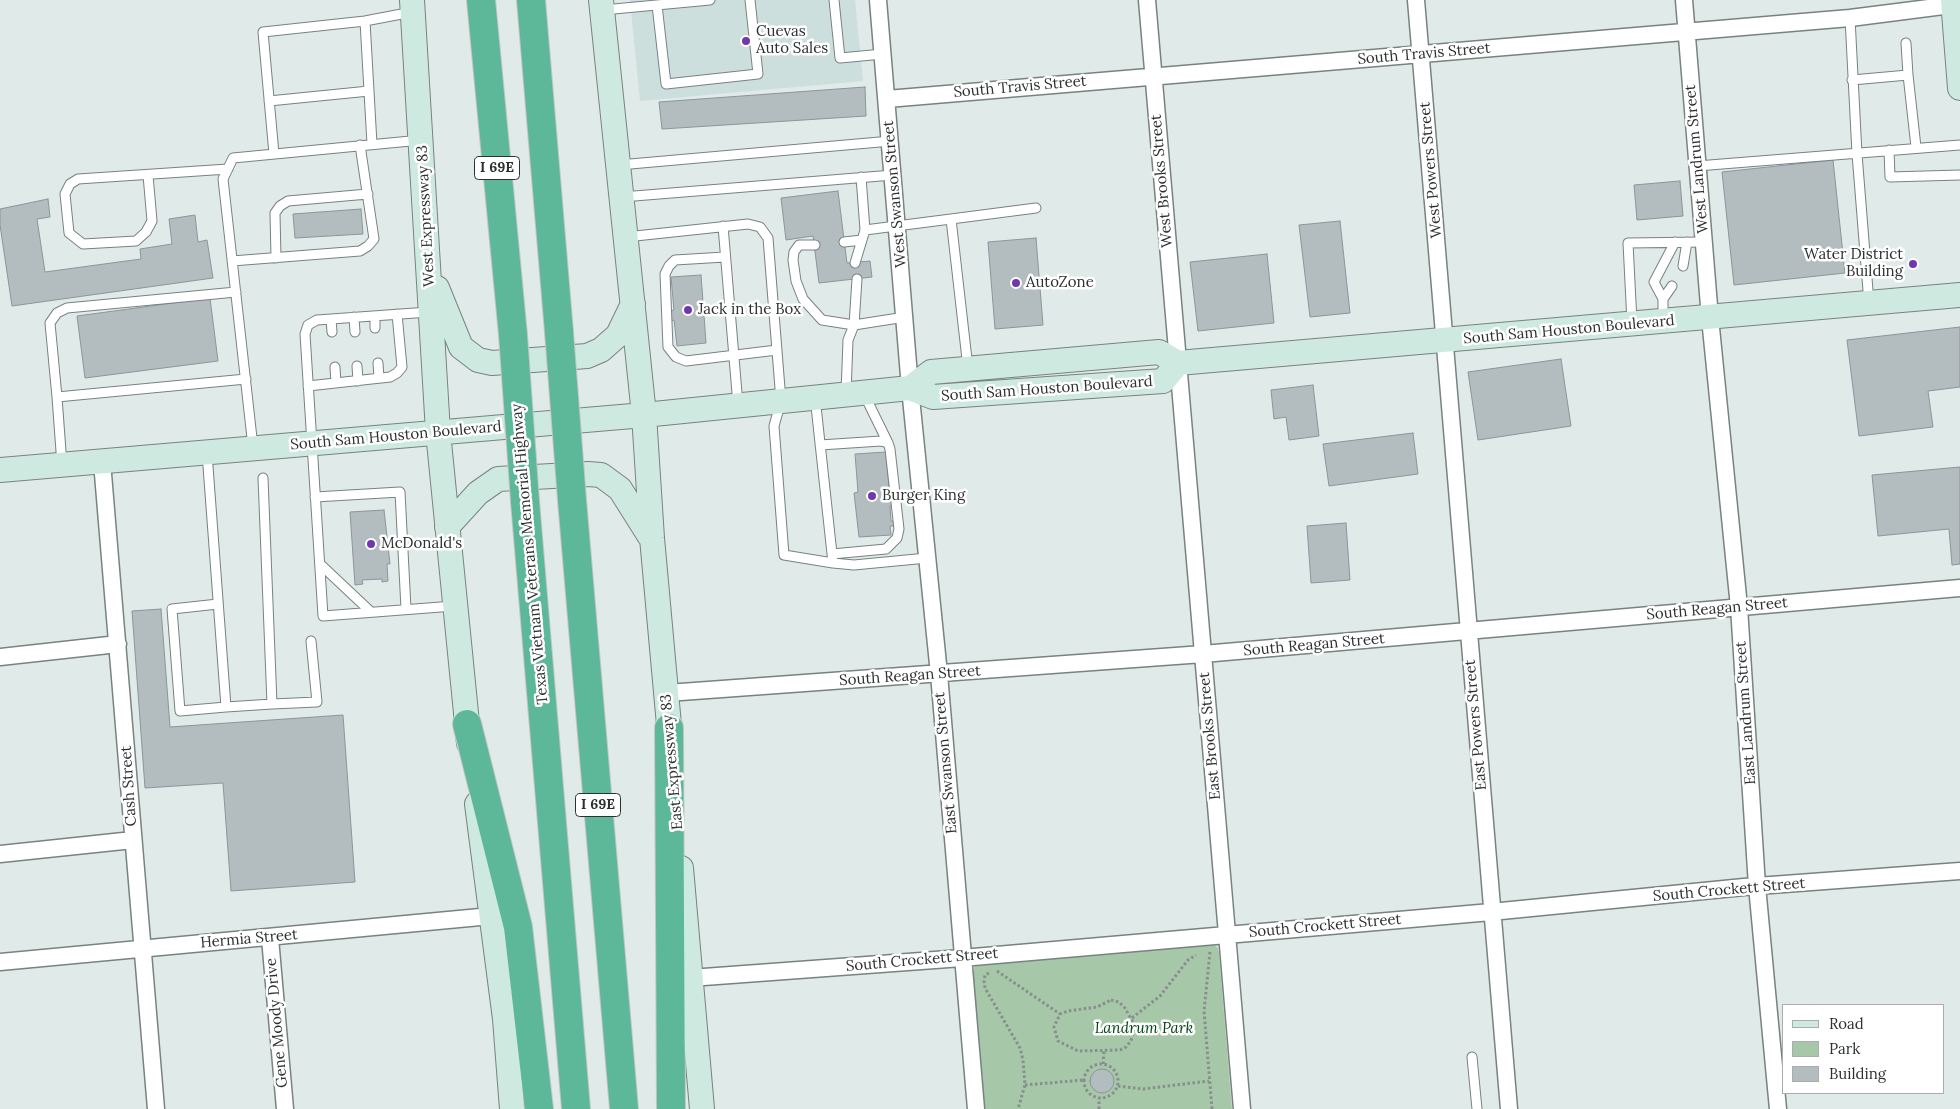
<!DOCTYPE html>
<style>
body{margin:0}
#map{position:relative;width:1960px;height:1109px;overflow:hidden;background:#dfeae9;font-family:Lora,serif}
canvas{display:block}
.legend{position:absolute;left:1782px;top:1004px;width:162px;height:90px;box-sizing:border-box;background:#fff;border:1px solid #abacac;margin:0;padding:6px 9px;list-style:none;font-size:15px;color:#2c302f}
.legend li{display:flex;align-items:center;gap:10px;height:25px}
.legend b{width:25px;border:1px solid #abacac}
</style>
<div id="map">
<canvas width="1960" height="1109"></canvas>
<ul class="legend">
<li><b style="height:6px;background:#ceeae0"></b>Road</li>
<li><b style="height:14px;background:#a7c7a9"></b>Park</li>
<li><b style="height:14px;background:#b3bcbf"></b>Building</li>
</ul>
</div>
<script>
const context = document.querySelector('canvas').getContext('2d');
context.lineJoin = 'round';
function fill(path, color) { context.fillStyle = color; context.fill(path, 'evenodd'); }
const toPath = rows => new Path2D(rows.map(r => 'M' + r).join(''));
function strokePath(path, color, width, dash) { context.strokeStyle = color; context.lineWidth = width; context.lineCap = dash ? 'butt' : 'round'; context.setLineDash(dash || []); context.stroke(path); }
function drawText(font, color, halo, rows, align = 'center') {
  context.font = font + ' Lora,serif'; context.lineWidth = 5; context.setLineDash([]); context.textBaseline = 'middle'; context.strokeStyle = halo; context.fillStyle = color; for (const [text, x, y, turn = 0] of rows) {
    context.save(); context.translate(x, y); context.rotate((+turn || 0) * Math.PI / 180); context.textAlign = isNaN(turn) ? turn : align; if (halo) context.strokeText(text, 0, 0); context.fillText(text, 0, 0); context.restore();
  }
}
fill(toPath([
 [630,0,855,0,863,81,640,101]
]), '#ccdfdd');
fill(toPath([
 [1212,943,1218,948,1219,953,1232,1109,984,1109,973,973,975,965]
]), '#a7c7a9');
const building = toPath([
 [865,87,866,116,662,129,659,102,865,87],
 [1833,160,1845,273,1734,285,1722,172,1833,160],
 [1680,181,1683,216,1637,220,1634,185,1680,181],
 [838,191,847,263,870,261,872,277,819,283,813,236,786,240,781,198,838,191],
 [48,199,50,217,37,219,45,272,141,259,140,249,172,244,169,219,195,215,198,242,207,240,213,278,12,306,0,225,0,209,48,199],
 [361,209,363,234,295,238,293,214,361,209],
 [1340,221,1350,313,1310,317,1299,225,1340,221],
 [1036,238,1043,325,995,329,988,242,1036,238],
 [1267,254,1274,323,1198,331,1190,262,1267,254],
 [701,275,706,343,677,346,674,320,671,321,670,311,674,310,671,277,701,275],
 [210,298,218,361,85,378,77,316,210,298],
 [1960,327,1960,387,1928,391,1933,427,1859,436,1847,340,1960,327],
 [1561,359,1571,426,1478,440,1468,372,1561,359],
 [1313,385,1319,436,1289,440,1286,417,1274,419,1271,390,1313,385],
 [1413,433,1418,474,1329,486,1323,444,1413,433],
 [886,452,890,499,893,499,893,506,890,506,891,521,894,521,895,526,890,526,891,535,859,537,854,493,858,492,855,454,886,452],
 [1960,467,1960,564,1952,565,1949,529,1878,536,1872,475,1960,467],
 [384,510,390,564,387,564,388,581,382,582,382,579,362,580,363,584,355,585,350,512,384,510],
 [1346,523,1350,580,1311,583,1307,526,1346,523],
 [161,609,170,727,343,715,355,882,231,891,223,783,145,788,132,611,161,609],
 '1090 1081a12 12 0 1 1 24 0a12 12 0 1 1-24 0Z'
]);
fill(building, '#b3bcbf');
strokePath(building, '#8c9598', 1);
const lane = toPath([
 [834,0,840,58,883,54],
 [657,5,666,84,758,74,750,0],
 [603,10,710,0],
 [1850,18,1857,154,1869,303],
 [365,21,372,144],
 [1908,75,1916,147],
 [1852,80,1908,75,1906,43],
 [269,101,369,91],
 [1889,150,1890,177,1960,175],
 [274,154,263,32,365,21,412,12],
 [619,165,891,141],
 [1697,166,1960,145],
 [148,175,152,221,146,232,136,241,83,244,69,233,65,194,70,184,78,179,228,169],
 [622,197,893,175],
 [951,219,1036,208],
 [723,226,738,405],
 [865,230,951,219,968,368],
 [626,237,748,224,760,227,768,238,781,401,774,426,784,555,833,563],
 [844,242,862,240],
 [815,245,799,245,794,252,793,260,796,281,803,299,822,320,854,325,905,317],
 [725,257,675,260,669,266,665,274,668,347,676,357,686,361,777,350],
 [276,258,275,213,280,206,288,201,368,194],
 [232,261,360,251,368,246,374,239,360,145],
 [855,263,865,230,861,177],
 [1683,266,1687,242],
 [1663,299,1654,282,1675,242],
 [429,312,317,320,308,325,305,334,323,616,454,606],
 [375,316,375,328],
 [354,317,355,332],
 [331,319,332,332],
 [1663,320,1663,299,1672,286],
 [1632,322,1628,243,1704,242],
 [378,363,379,378],
 [357,366,358,381],
 [335,367,336,383],
 [308,386,390,377,397,373,402,367,397,314],
 [846,394,848,340,854,325,857,279],
 [864,394,888,443],
 [57,397,50,323,57,313,67,308,236,292],
 [815,397,833,563,854,565,927,558],
 [820,445,881,441,888,443,890,449,899,529,897,538,886,549,832,554],
 [253,447,223,179,233,158,421,140],
 [207,453,226,707,272,704,263,478],
 [62,465,57,397,246,379],
 [315,497,400,492,406,609],
 [320,564,371,612],
 [218,604,172,609,180,711,226,707],
 [272,704,317,702,311,641],
 [1472,1057,1477,1109]
]);
const street = toPath([
 [878,0,910,388,939,674,976,1109],
 [1147,0,1242,1109],
 [1416,0,1509,1109],
 [1684,0,1710,318,1739,607,1757,886,1778,1109],
 [887,99,1850,18,1960,4],
 [102,462,156,1109],
 [0,657,118,644],
 [667,693,1203,654,1960,588],
 [0,854,133,840],
 [270,938,285,1109],
 [0,962,491,916],
 [690,978,962,958,1491,912,1744,887,1960,871]
]);
const secondary = toPath([
 [412,0,438,432,469,743],
 [601,0,644,415,652,538,671,747],
 [1953,0,1960,88],
 [437,288,461,347,478,360,492,363,587,356,601,350,618,335,633,304],
 [910,388,931,372,1159,352,1178,363,1960,295],
 [0,470,644,415,910,388,933,397,1163,381,1178,363],
 [447,527,478,493,498,479,588,474,601,475,620,489,649,535],
 [477,804,505,1019,512,1109],
 [681,868,702,1109]
]);
const highway = toPath([
 [481,0,513,335],
 [531,0,559,332],
 [572,500,624,1109],
 [525,501,576,1109],
 [467,724,518,927,539,1109],
 [669,728,671,1109]
]);
strokePath(lane, '#788281', 11);
strokePath(street, '#788281', 19);
strokePath(secondary, '#788281', 26);
strokePath(highway, '#c4c5c5', 30);
strokePath(toPath([
 [1210,952,1204,1011,1212,1109],
 [997,971,1060,1014],
 [989,973,985,975,984,981,985,988,1020,1048,1023,1060,1025,1085,1018,1109],
 [1111,1000,1119,1002,1125,1008,1135,1026,1131,1041,1126,1047,1120,1050,1078,1051,1058,1041,1054,1027,1060,1014,1068,1011,1097,1007,1111,1000],
 [1132,1018,1160,996,1188,960,1196,955],
 '1084 1081a17 17 0 1 1 34 0a17 17 0 1 1-34 0Z',
 [1103,1064,1104,1050],
 [1025,1085,1084,1080],
 [1118,1086,1143,1089,1209,1081],
 [1099,1109,1099,1098]
]), '#878e8d', 3, [2.5, 2.5]);
strokePath(lane, '#fff', 9);
strokePath(street, '#fff', 16);
strokePath(secondary, '#ceeae0', 24);
strokePath(highway, '#5db899', 28);
const highwayBridge = toPath([
 [559,332,572,500],
 [513,335,525,501]
]);
strokePath(highwayBridge, '#c4c5c5', 30, []);
strokePath(highwayBridge, '#5db899', 28);
for (const [x, y, r, color] of [
 [746,41,5,"#7137ad"],
 [1913,264,5,"#7137ad"],
 [1016,283,5,"#7137ad"],
 [688,310,5,"#7137ad"],
 [872,496,5,"#7137ad"],
 [371,544,5,"#7137ad"]
]) { const dot = new Path2D(); dot.arc(x, y, r, 0, 2 * Math.PI); context.fillStyle = color; context.fill(dot); strokePath(dot, '#fff', 2); }
for (const [x, y, w] of [
 [497,168,45],
 [598,805,45]
]) { const box = new Path2D(); box.roundRect(x - w / 2, y - 11.5, w, 23, 4); context.fillStyle = '#fff'; context.fill(box); strokePath(box, '#2c302f', 1); }
drawText('bold 14px', '#2c302f', null, [
 ["I 69E",497,168],
 ["I 69E",598,805]
]);
drawText('15px', '#2c302f', '#fff', [
 ["Cuevas",756,32],
 ["Auto Sales",756,49],
 ["Water District",1903,255,"right"],
 ["Building",1903,272,"right"],
 ["AutoZone",1026,283],
 ["Jack in the Box",698,310],
 ["Burger King",882,496],
 ["McDonald's",381,544]
], 'left');
drawText('15px', '#2c302f', '#fff', [
 ["South Travis Street",1424,54,-5],
 ["South Travis Street",1020,87,-5],
 ["West Landrum Street",1697,159,-95],
 ["West Powers Street",1431,170,-95],
 ["West Brooks Street",1162,181,-95],
 ["West Swanson Street",895,194,-95],
 ["West Expressway 83",426,216,-93],
 ["South Sam Houston Boulevard",1569,330,-5],
 ["South Sam Houston Boulevard",1047,389,-4],
 ["South Sam Houston Boulevard",396,436,-5],
 ["Texas Vietnam Veterans Memorial Highway",530,554,-95],
 ["South Reagan Street",1717,609,-5],
 ["South Reagan Street",1314,645,-5],
 ["South Reagan Street",910,676,-4],
 ["East Landrum Street",1746,713,-94],
 ["East Powers Street",1476,725,-95],
 ["East Brooks Street",1210,736,-95],
 ["East Expressway 83",672,762,-95],
 ["East Swanson Street",946,763,-95],
 ["Cash Street",129,786,-94],
 ["South Crockett Street",1729,890,-5],
 ["South Crockett Street",1325,926,-5],
 ["Hermia Street",249,939,-5],
 ["South Crockett Street",922,960,-5],
 ["Gene Moody Drive",277,1023,-95]
]);
drawText('italic 15px', '#064515', '#fff', [
 ["Landrum Park",1144,1029]
]);
</script>
